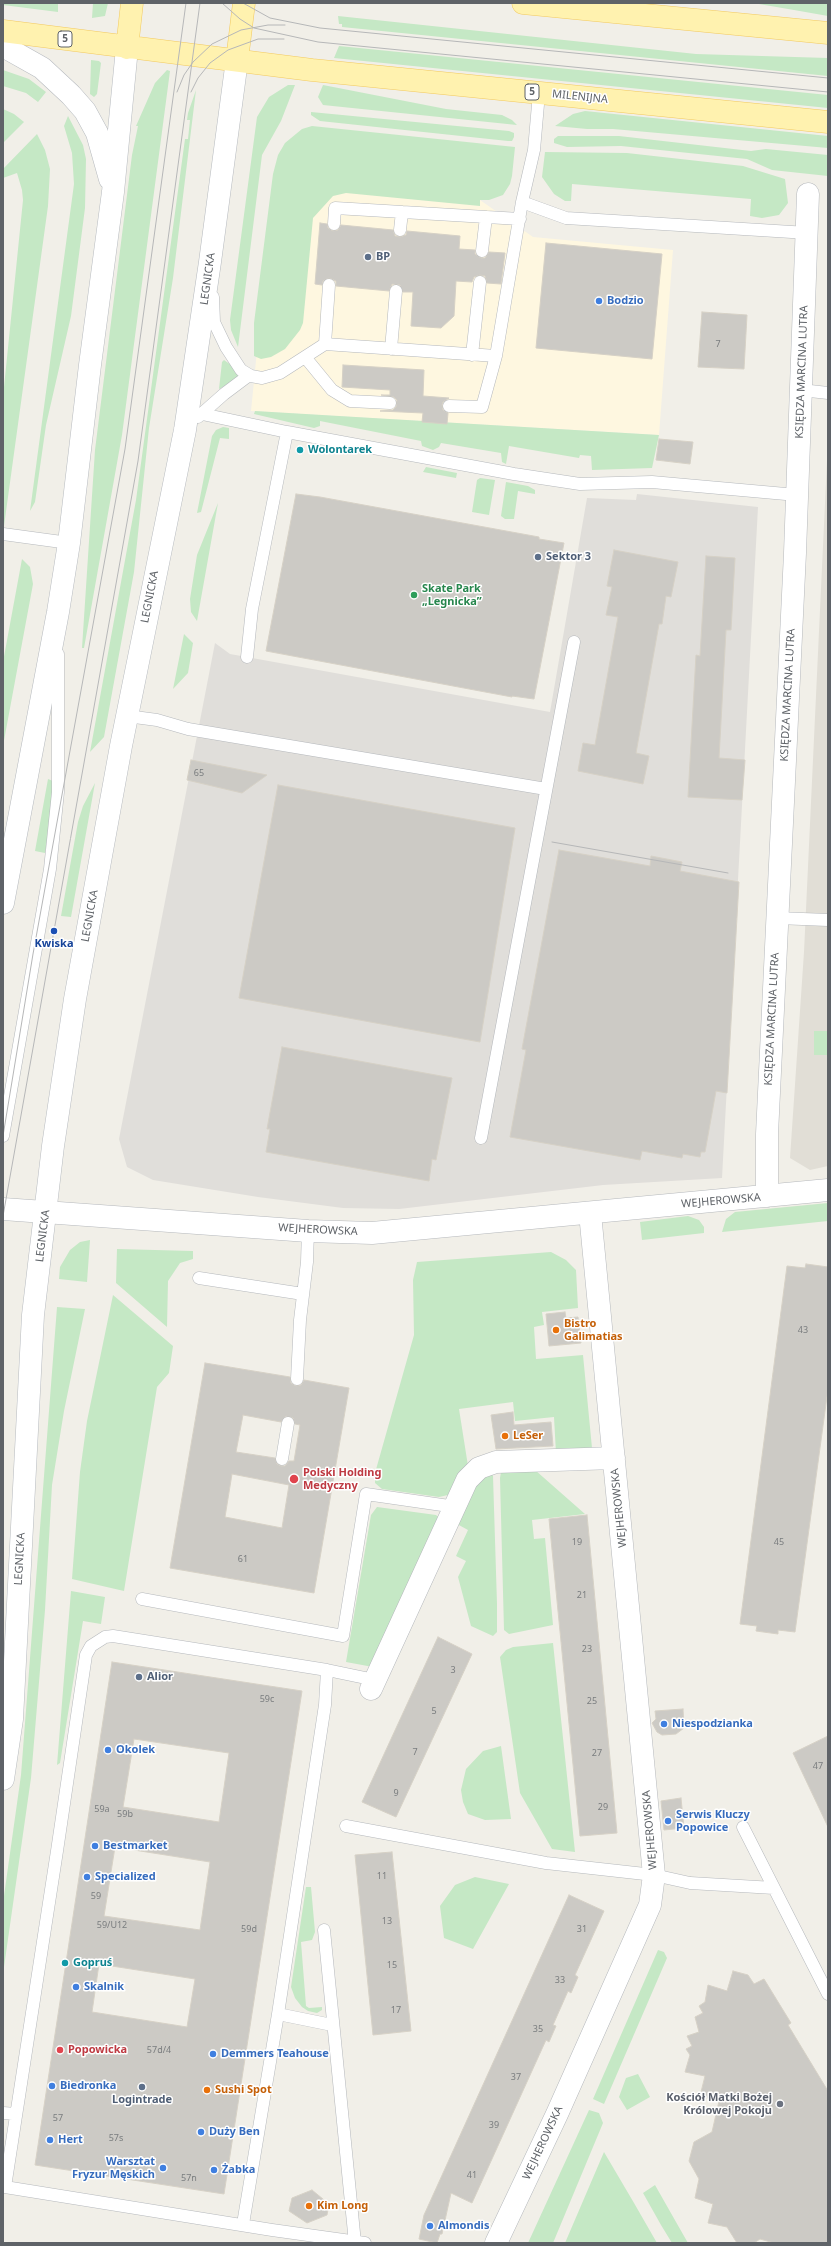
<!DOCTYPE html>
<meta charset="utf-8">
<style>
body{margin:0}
#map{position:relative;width:831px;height:2246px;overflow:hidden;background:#f1efe8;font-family:"Noto Sans",sans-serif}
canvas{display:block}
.frame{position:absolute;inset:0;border:4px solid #5f6368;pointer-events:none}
</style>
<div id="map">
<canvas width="831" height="2246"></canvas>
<div class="frame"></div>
</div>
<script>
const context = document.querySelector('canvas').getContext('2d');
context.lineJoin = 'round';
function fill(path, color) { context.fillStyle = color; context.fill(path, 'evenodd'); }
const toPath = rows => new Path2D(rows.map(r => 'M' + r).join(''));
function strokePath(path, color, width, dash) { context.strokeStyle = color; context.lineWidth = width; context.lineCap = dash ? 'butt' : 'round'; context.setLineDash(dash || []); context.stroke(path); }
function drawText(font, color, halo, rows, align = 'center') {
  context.font = font + ' "Noto Sans",sans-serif'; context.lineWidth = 3; context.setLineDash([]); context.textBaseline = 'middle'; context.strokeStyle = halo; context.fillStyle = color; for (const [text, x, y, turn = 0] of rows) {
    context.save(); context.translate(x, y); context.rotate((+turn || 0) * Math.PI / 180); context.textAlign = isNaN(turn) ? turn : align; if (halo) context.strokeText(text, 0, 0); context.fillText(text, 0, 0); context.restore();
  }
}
fill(toPath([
 [321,187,480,200,533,237,673,250,659,435,251,411,270,220]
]), '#fef7e0');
fill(toPath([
 [637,494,758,507,722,1178,603,1185,399,1209,343,1208,258,1197,153,1180,127,1167,119,1139,215,643,230,654,550,712,587,498,636,500]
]), '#e0deda');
fill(toPath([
 [828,439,828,1166,810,1170,790,1158,804,952]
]), '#e1ded6');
fill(toPath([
 [3,3,58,3,58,12,3,5],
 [93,3,108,3,105,16,92,18],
 [753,3,828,4,828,16,794,10],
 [338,16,696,54,828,58,828,76,342,27,342,24,339,24],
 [339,46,828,95,828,108,334,58],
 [91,60,99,61,101,63,97,94,94,97,90,94],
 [3,70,29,79,46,92,38,102,26,93,3,86],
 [167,70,170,71,122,435,84,648,82,648,95,450,132,155,138,126,136,126,155,83],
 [288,85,295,85,281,121,262,155,238,347,231,330,230,320,257,117,269,97],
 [323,85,446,109,502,115,512,120,517,125,323,105,318,97],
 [196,90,173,278,149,428,134,572,104,737,90,752,136,500,185,139,188,139,190,120,187,120,188,113],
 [3,109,14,114,24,122,3,143],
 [585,111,828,136,828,148,613,129,587,129,555,126,573,114],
 [311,112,509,131,514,133,514,137,512,141,508,141,320,121,311,115],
 [68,116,83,145,86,159,85,208,71,316,46,425,35,502,30,511,74,184,72,153,64,126],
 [312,126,515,147,512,176,510,184,503,195,489,200,480,200,480,206,346,193,333,196,313,218,303,323,300,330,285,349,271,357,261,359,254,356,254,323,273,174,278,155,285,143,302,129],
 [37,134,45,150,50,169,48,206,4,526,3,397,23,200,22,190,17,173,3,178,3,169],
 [558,136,619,136,751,151,766,149,828,155,828,176,772,170,747,159,621,146,567,147,554,143,554,139],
 [545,152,627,153,743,166,785,179,788,203,779,215,762,218,750,216,751,199,572,184,571,201,565,201,554,194,542,177],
 [224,360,238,370,238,379,219,389,222,362],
 [255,411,659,435,652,468,592,470,591,456,580,455,579,458,509,446,506,464,502,462,501,453,441,443,439,447,433,450,422,446,421,441,320,421,320,426,314,428,254,414],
 [223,427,229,428,229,439,220,438,201,512,197,513,212,436,216,430],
 [426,467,457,473,456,478,423,472],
 [480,478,495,480,489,515,472,512,477,480],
 [506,482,528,486,535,490,535,494,518,491,514,519,505,519,501,516],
 [218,503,197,621,191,612,190,599,197,555],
 [22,559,30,567,33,584,3,746,3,662],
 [184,634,193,643,188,673,173,689],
 [48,779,53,781,52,815,45,853,35,851],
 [95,783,71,917,61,916,78,822,83,806],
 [814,1031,828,1031,828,1055,814,1055],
 [828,1203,828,1221,722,1232,726,1219,735,1212],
 [688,1216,699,1220,704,1227,704,1233,642,1240,640,1222],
 [90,1240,87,1282,59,1279,60,1267,70,1250,80,1242],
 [117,1249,193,1251,193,1259,180,1263,168,1281,167,1327,116,1283],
 [551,1252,566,1260,576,1270,578,1308,542,1312,544,1325,534,1327,536,1359,583,1355,592,1448,587,1452,556,1453,554,1417,515,1421,513,1402,459,1409,468,1466,455,1488,448,1495,439,1497,382,1489,375,1483,375,1473,414,1335,413,1280,417,1262],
 [113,1295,173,1346,169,1373,157,1387,124,1591,72,1579,80,1472,87,1421],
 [57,1307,85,1309,64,1411,52,1485,45,1610,31,1778,3,1974,3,1903,21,1775],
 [535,1470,585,1514,532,1520,534,1539,545,1538,553,1625,509,1634,504,1630,500,1478,501,1472],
 [490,1472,493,1476,497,1604,497,1632,493,1636,471,1626,458,1577,466,1561,456,1556,468,1530,457,1524,479,1478],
 [377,1507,436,1515,441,1519,373,1667,346,1662,371,1515],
 [71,1591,105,1597,101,1624,83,1621,60,1763,57,1765],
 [553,1643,575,1852,552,1849,520,1793,500,1657,506,1650,513,1647],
 [501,1746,511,1819,485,1820,468,1814,463,1802,461,1790,466,1769,483,1751],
 [475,1877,509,1884,473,1949,444,1938,440,1906,455,1885],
 [306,1887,311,1887,315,1932,312,1940,301,1942,306,2006,309,2008,322,2007,322,2010,317,2013,308,2011,302,2007,295,1998,291,1987],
 [658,1950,664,1952,667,1958,604,2104,593,2099],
 [638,2074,650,2097,627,2110,619,2097,626,2078],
 [589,2110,599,2113,603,2123,553,2243,528,2243],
 [604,2152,634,2203,657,2243,565,2243],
 [655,2185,676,2222,688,2243,672,2243,661,2225,643,2193]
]), '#c5e8c5');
const building = toPath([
 [320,223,327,224,328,228,333,231,338,230,341,225,393,230,395,236,400,237,406,235,407,231,460,236,459,249,475,250,475,254,481,258,485,258,489,252,505,253,501,284,487,283,485,276,480,275,474,277,472,282,456,281,454,316,441,328,411,326,413,292,403,292,400,285,392,284,389,291,336,286,336,281,329,278,323,281,322,285,315,284,320,223],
 [546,243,662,254,652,359,536,348,546,243],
 [702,312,747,315,744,369,698,367,702,312],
 [343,365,424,370,423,396,449,398,443,402,442,405,443,410,448,413,447,424,422,422,423,413,380,411,393,410,396,407,397,400,394,397,381,395,390,395,390,390,342,387,343,365],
 [659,439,693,442,690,464,656,460,659,439],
 [296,494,320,497,539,537,539,539,564,543,534,699,512,696,512,697,266,651,296,494],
 [614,550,678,562,671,597,666,596,662,624,659,624,636,753,649,756,643,784,578,771,583,743,595,745,618,617,606,615,612,587,607,586,614,550],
 [706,556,735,558,731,630,726,630,719,758,745,760,742,800,688,797,696,655,700,656,706,556],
 [191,760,267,775,242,793,187,780,191,760],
 [278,785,515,828,480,1042,239,998,278,785],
 [559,850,650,866,651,856,682,862,680,871,739,882,727,1093,716,1091,705,1152,701,1152,700,1157,683,1154,682,1158,642,1151,640,1160,510,1137,526,1050,522,1049,559,850],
 [282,1047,452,1078,436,1160,432,1159,429,1181,266,1152,270,1129,267,1129,282,1047],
 [806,1264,828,1267,828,1389,795,1632,778,1630,778,1634,756,1631,757,1626,740,1624,787,1266,805,1268,806,1264],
 [565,1312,566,1318,578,1317,581,1343,549,1346,546,1314,565,1312],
 [205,1363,290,1377,291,1383,296,1386,301,1385,304,1380,349,1388,314,1593,170,1568,205,1363],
 [243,1415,281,1422,286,1416,293,1418,295,1424,300,1425,294,1461,289,1461,285,1466,281,1466,277,1464,275,1458,236,1452,243,1415],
 [232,1474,289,1485,282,1528,225,1517,232,1474],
 [513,1412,514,1425,551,1422,553,1446,496,1449,491,1415,513,1412],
 [587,1515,617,1833,580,1836,549,1519,587,1515],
 [438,1637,472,1654,396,1817,362,1802,438,1637],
 [112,1662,302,1691,224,2194,35,2165,112,1662],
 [134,1739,229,1753,219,1822,123,1807,134,1739],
 [115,1847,210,1862,200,1930,104,1916,115,1847],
 [99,1964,195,1979,187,2027,92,2012,99,1964],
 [683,1709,684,1728,676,1734,662,1735,657,1732,652,1723,656,1719,655,1711,683,1709],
 [828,1736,828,1827,793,1753,828,1736],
 [681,1798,684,1828,664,1830,661,1801,681,1798],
 [392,1852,411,2031,373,2035,355,1855,392,1852],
 [569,1895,604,1911,575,1975,578,1977,571,1993,568,1991,553,2025,556,2026,549,2042,546,2040,472,2203,451,2193,442,2234,440,2234,437,2243,419,2239,424,2215,569,1895],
 [733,1971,748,1975,754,1984,764,1979,791,2023,788,2025,828,2091,828,2243,774,2243,760,2239,754,2243,737,2243,727,2227,708,2223,713,2204,695,2198,699,2179,689,2161,694,2142,712,2132,719,2101,700,2096,705,2076,685,2072,690,2055,686,2049,692,2046,687,2036,699,2032,695,2017,703,2013,699,2006,705,2002,708,1985,727,1991,733,1971],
 [312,2190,329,2204,327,2215,307,2223,289,2211,292,2198,312,2190]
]);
fill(building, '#cccac5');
strokePath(building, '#d6d1c6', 1);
const service = toPath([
 [522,202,566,218,808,233],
 [334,224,335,208,520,219],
 [400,230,402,212],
 [482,251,486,217],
 [213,297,214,322,226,347,241,370,251,376,262,378,280,373,325,344,496,356,522,202,534,150,539,93],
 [325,344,329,285],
 [391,349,396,291],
 [472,355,480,282],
 [305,357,332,390,350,401,390,403],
 [801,390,828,393],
 [449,406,482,407,496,356],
 [202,414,287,432,514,474,580,484,652,482,797,495],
 [198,417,224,394,248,376],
 [3,534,69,543],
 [247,657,252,609,287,432],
 [127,716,157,720,188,729,546,789],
 [777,918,828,920],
 [3,1136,50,869,58,792,58,654],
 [481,1138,574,642],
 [199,1278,303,1294],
 [297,1379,300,1320,307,1262,308,1231],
 [282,1459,288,1423],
 [142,1599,343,1636,366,1494,456,1507],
 [346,1826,546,1863,654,1875,690,1883,774,1888,828,1994],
 [743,1827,774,1888],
 [324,1930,355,2243],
 [278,2014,332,2025],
 [3,2113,16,2114],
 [243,2224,278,2014,325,1705,327,1670],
 [365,2243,272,2230,5,2187,57,1851,86,1655,91,1646,105,1637,113,1636,327,1670,375,1680]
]);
const minor = toPath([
 [767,1196,767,1134,795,553,808,194],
 [3,1209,308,1231,372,1233,828,1190],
 [371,1689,467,1480,479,1468,496,1462,614,1458],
 [496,2243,557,2114,650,1905,654,1875,590,1213]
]);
const secondary = toPath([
 [3,46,42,68,71,95,85,111,97,133,110,179],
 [3,903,58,612,69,543,90,365,113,192,127,48],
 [3,1779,12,1719,33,1315,53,1146,75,999,121,746,185,430,210,262,237,60]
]);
const primary = toPath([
 [523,3,828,33],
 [3,31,312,70,828,122],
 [127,48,132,3],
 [237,60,244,3]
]);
strokePath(service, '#b5b8bc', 13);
strokePath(minor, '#b5b8bc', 23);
strokePath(secondary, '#b6babf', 23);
strokePath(primary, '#f2c960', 23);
strokePath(service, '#fff', 12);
strokePath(minor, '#fff', 22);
strokePath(secondary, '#fff', 22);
strokePath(primary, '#fff2af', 22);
strokePath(toPath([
 [222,3,240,19,254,28,318,42,828,92],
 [243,3,270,18,320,28,828,78],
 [177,92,184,75,193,62,212,44,241,30,268,25,285,25],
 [191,92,198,78,210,63,228,50,258,39,284,39],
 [552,842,728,873],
 [3,1136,33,954,125,449,186,3],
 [3,1216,138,461,200,3]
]), '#b6b7b8', 1);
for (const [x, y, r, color] of [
 [368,257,4,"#5c6f8a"],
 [599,301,4,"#3f7fe0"],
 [300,450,4,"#0f9aa8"],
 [538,557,4,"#5c6f8a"],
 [414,595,4,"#2e9e5b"],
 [54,931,4,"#1a4fb4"],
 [556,1330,4,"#e8710a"],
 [505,1436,4,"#e8710a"],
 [294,1479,5,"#e0444e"],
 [139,1677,4,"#5c6f8a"],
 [664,1724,4,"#3f7fe0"],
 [108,1750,4,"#3f7fe0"],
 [668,1821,4,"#3f7fe0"],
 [95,1846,4,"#3f7fe0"],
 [87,1877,4,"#3f7fe0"],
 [65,1963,4,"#0f9aa8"],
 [76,1987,4,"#3f7fe0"],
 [60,2050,4,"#e0444e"],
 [213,2054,4,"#3f7fe0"],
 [52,2086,4,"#3f7fe0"],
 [142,2087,4,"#5c6f8a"],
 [207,2090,4,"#e8710a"],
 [780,2104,4,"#6b7280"],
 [201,2132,4,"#3f7fe0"],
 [50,2140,4,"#3f7fe0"],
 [163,2168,4,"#3f7fe0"],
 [214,2170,4,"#3f7fe0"],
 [309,2206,4,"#e8710a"],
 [430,2226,4,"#3f7fe0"]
]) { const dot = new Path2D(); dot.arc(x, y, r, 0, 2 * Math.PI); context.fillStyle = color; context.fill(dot); strokePath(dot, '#fff', 1.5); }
drawText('9px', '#7a7d7f', null, [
 ["7",718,344],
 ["65",199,773],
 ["43",803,1330],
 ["19",577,1542],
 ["45",779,1542],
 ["61",243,1559],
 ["21",582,1595],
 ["23",587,1649],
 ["3",453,1670],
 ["59c",267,1699],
 ["25",592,1701],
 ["5",434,1711],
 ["7",415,1752],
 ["27",597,1753],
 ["47",818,1766],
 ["9",396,1793],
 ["29",603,1807],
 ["59a",102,1809],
 ["59b",125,1814],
 ["11",382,1876],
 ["59",96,1896],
 ["13",387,1921],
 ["59/U12",112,1925],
 ["59d",249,1929],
 ["31",582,1929],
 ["15",392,1965],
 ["33",560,1980],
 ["17",396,2010],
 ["35",538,2029],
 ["57d/4",159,2050],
 ["37",516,2077],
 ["57",58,2118],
 ["39",494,2125],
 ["57s",116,2138],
 ["41",472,2175],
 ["57n",189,2178]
]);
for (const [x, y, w] of [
 [65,39,14],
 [532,92,14]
]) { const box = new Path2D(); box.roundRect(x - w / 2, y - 8, w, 16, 3); context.fillStyle = '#fff'; context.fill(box); strokePath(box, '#5f6368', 1); }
drawText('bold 10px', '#5f6368', null, [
 ["5",65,39],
 ["5",532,92]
]);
drawText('11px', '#5f6368', '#fff', [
 ["MILENIJNA",580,97,6],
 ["LEGNICKA",208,279,-82],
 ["KSIĘDZA MARCINA LUTRA",802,372,-88],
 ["LEGNICKA",150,597,-79],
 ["KSIĘDZA MARCINA LUTRA",788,695,-87],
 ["LEGNICKA",90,916,-80],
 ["KSIĘDZA MARCINA LUTRA",772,1019,-87],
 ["WEJHEROWSKA",721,1201,-5],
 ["WEJHEROWSKA",318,1230,3],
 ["LEGNICKA",43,1236,-83],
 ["WEJHEROWSKA",619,1508,-96],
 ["LEGNICKA",20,1559,-87],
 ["WEJHEROWSKA",650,1830,-95],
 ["WEJHEROWSKA",543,2143,-65]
]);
drawText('bold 11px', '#4e5e75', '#fff', [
 ["BP",376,257],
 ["Sektor 3",546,557],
 ["Alior",147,1677],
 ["Logintrade",142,2100,"center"]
], 'left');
drawText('bold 11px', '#366cbe', '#fff', [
 ["Bodzio",607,301],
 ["Niespodzianka",672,1724],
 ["Okolek",116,1750],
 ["Serwis Kluczy",676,1815],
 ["Popowice",676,1828],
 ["Bestmarket",103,1846],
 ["Specialized",95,1877],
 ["Skalnik",84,1987],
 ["Demmers Teahouse",221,2054],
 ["Biedronka",60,2086],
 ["Duży Ben",209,2132],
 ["Hert",58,2140],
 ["Warsztat",155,2162,"right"],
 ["Fryzur Męskich",155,2175,"right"],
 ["Żabka",222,2170],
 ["Almondis",438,2226]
], 'left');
drawText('bold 11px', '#0d838f', '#fff', [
 ["Wolontarek",308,450],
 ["Gopruś",73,1963]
], 'left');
drawText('bold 11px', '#27864d', '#fff', [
 ["Skate Park",422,589],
 ["„Legnicka”",422,602]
], 'left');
drawText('bold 11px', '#164399', '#fff', [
 ["Kwiska",54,944]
]);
drawText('bold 11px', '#c56008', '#fff', [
 ["Bistro",564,1324],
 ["Galimatias",564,1337],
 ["LeSer",513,1436],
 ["Sushi Spot",215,2090],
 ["Kim Long",317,2206]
], 'left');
drawText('bold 11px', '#be3a42', '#fff', [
 ["Polski Holding",303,1473],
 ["Medyczny",303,1486],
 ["Popowicka",68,2050]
], 'left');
drawText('bold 11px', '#5b616d', '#fff', [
 ["Kościół Matki Bożej",772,2098],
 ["Królowej Pokoju",772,2111]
], 'right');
</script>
